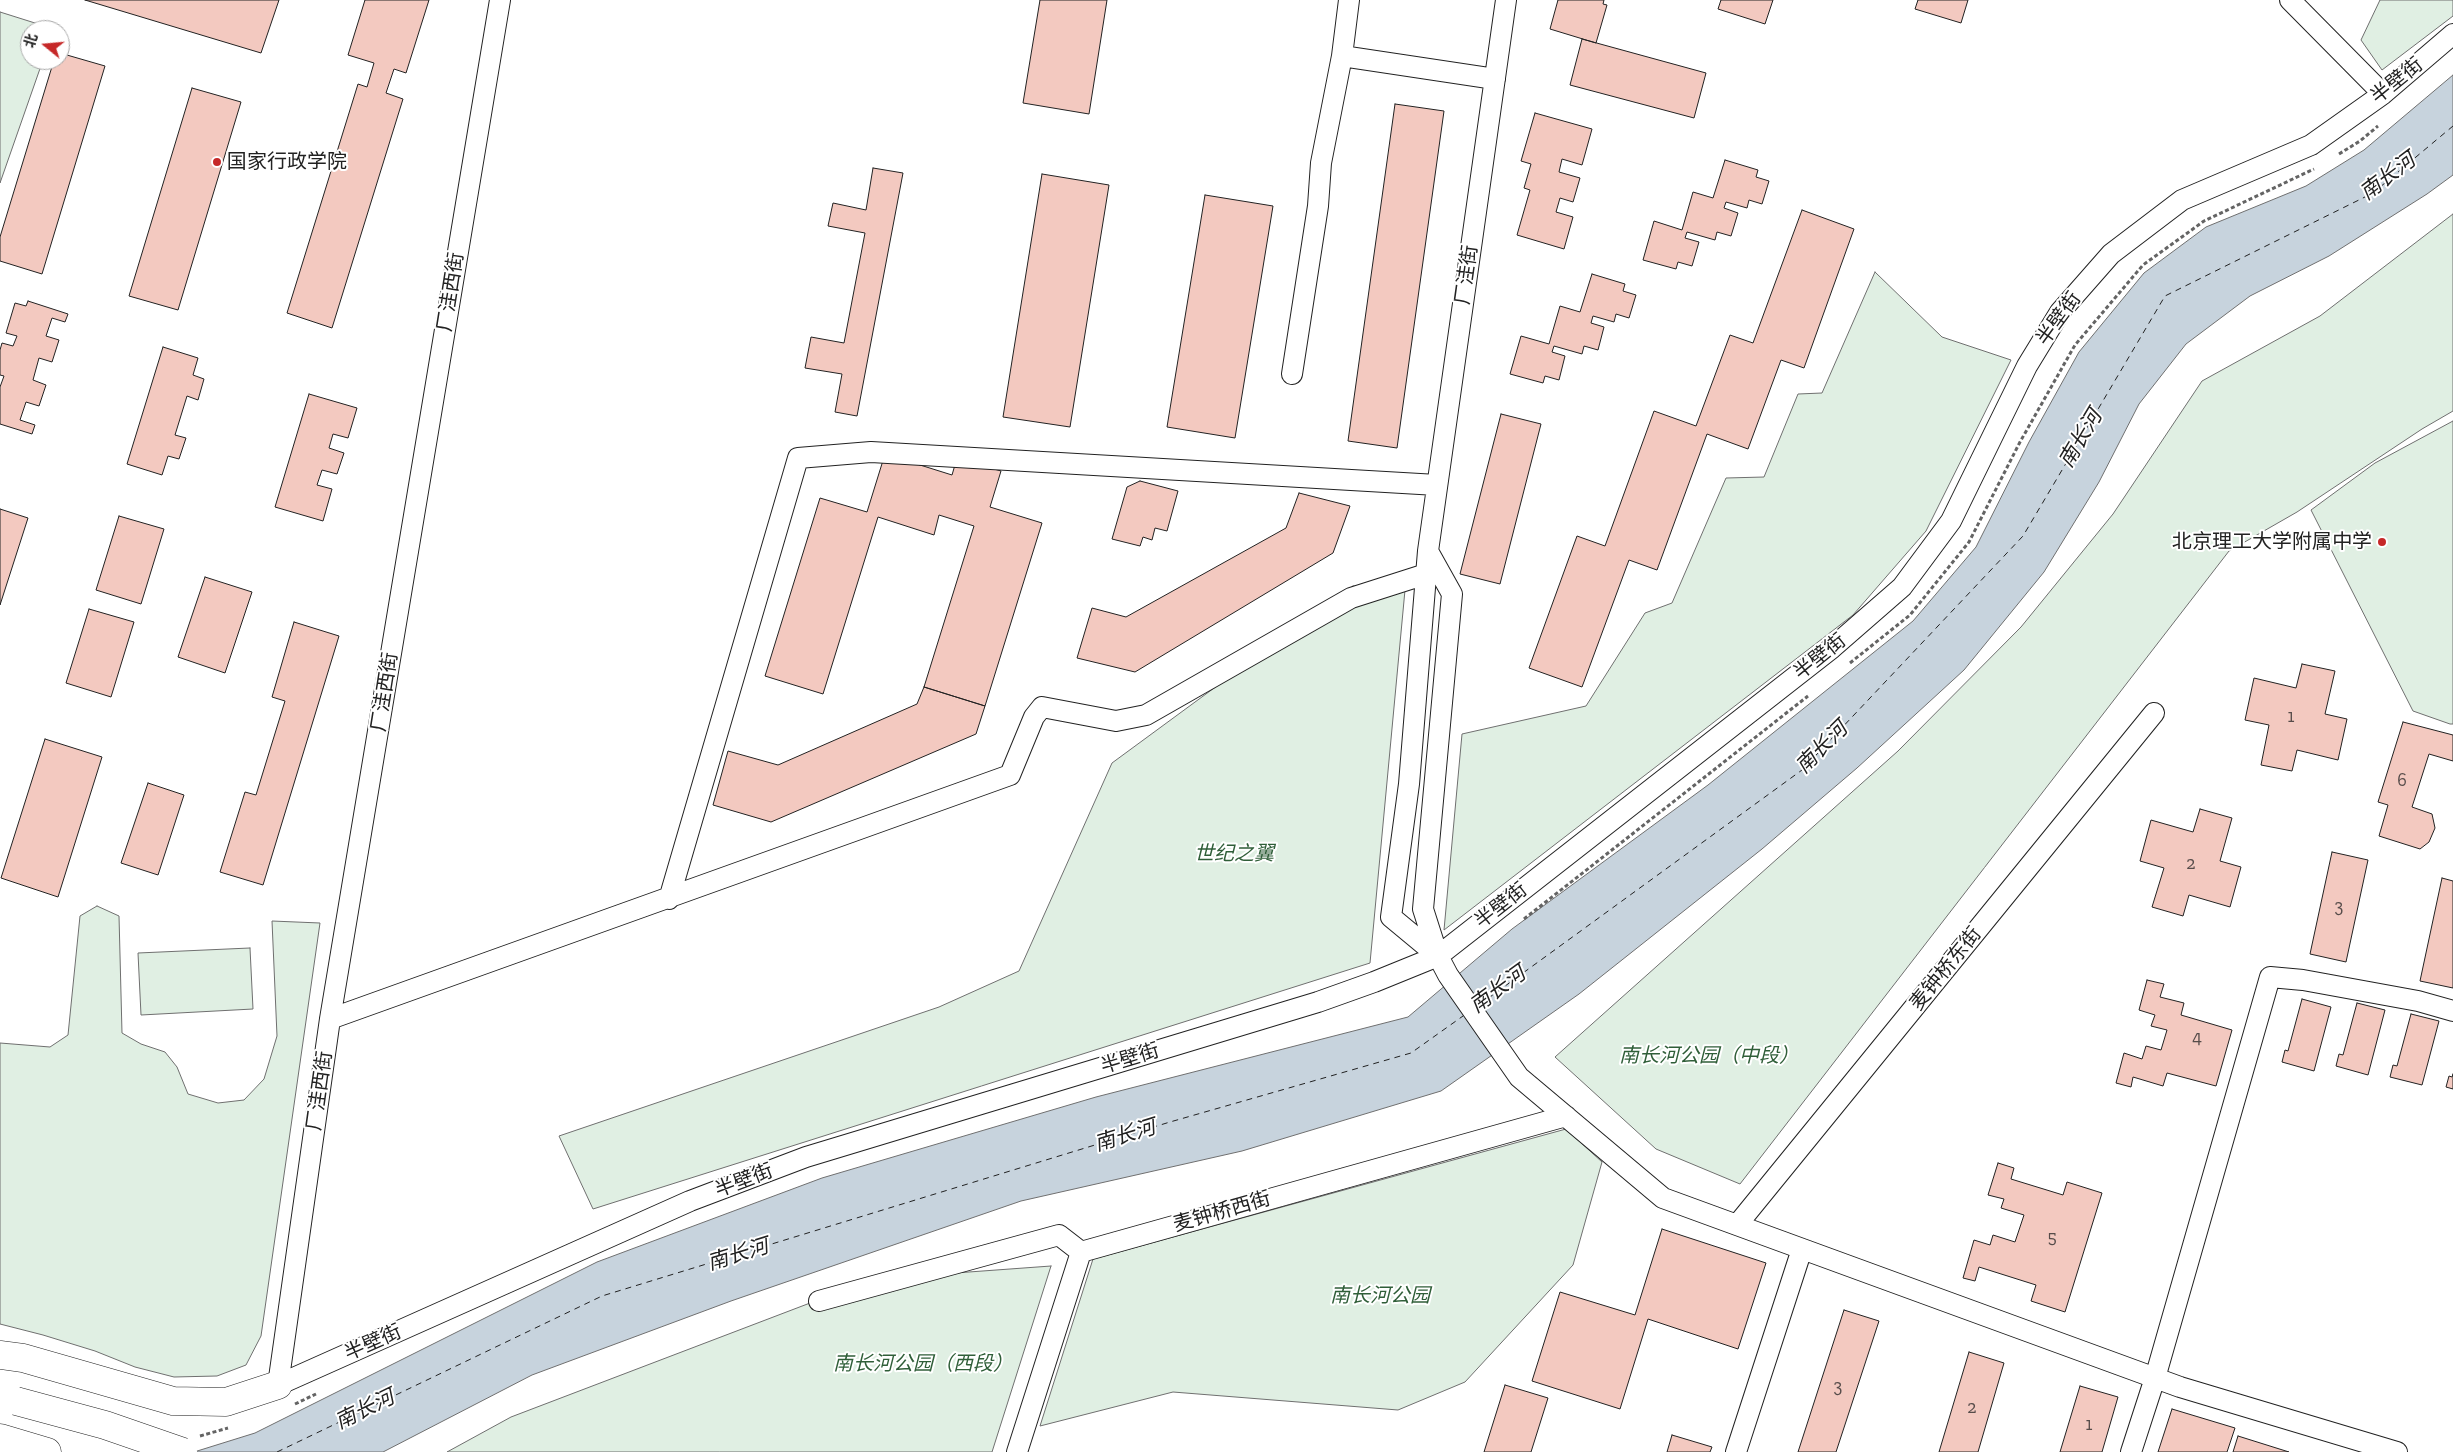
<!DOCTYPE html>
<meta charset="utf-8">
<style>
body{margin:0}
#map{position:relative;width:2453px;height:1452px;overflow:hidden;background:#fff;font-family:"Zilla Slab","Noto Sans SC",serif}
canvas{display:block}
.north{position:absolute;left:20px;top:20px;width:50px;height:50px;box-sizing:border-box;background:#fff;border:1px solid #a7a7a7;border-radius:50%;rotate:287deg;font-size:14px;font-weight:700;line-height:20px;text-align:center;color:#222}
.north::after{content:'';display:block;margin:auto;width:18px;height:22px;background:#c62828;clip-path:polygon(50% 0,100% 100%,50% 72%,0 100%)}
</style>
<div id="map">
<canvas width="2453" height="1452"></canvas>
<div class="north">北</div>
</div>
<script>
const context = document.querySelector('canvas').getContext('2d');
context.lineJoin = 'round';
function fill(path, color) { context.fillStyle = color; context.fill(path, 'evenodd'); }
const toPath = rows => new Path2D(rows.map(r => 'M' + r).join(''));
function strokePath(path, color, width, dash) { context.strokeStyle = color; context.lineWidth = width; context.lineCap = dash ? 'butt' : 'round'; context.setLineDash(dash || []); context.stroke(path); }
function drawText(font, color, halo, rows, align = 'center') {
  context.font = font + ' "Zilla Slab","Noto Sans SC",serif'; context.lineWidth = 4; context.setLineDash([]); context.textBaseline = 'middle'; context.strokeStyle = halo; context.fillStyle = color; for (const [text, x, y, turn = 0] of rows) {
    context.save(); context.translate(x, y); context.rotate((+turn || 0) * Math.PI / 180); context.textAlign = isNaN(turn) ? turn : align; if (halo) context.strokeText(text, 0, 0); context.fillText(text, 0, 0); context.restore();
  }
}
const green = toPath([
 [2380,0,2453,0,2453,16,2382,70,2361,40,2380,0],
 [0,12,54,29,30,30,30,60,43,60,0,183,0,12],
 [2453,214,2453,411,2422,429,2297,512,2229,551,1740,1184,1656,1149,1555,1057,1898,751,2021,627,2113,514,2202,381,2320,316,2453,214],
 [1875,272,1942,337,2011,360,1926,531,1853,615,1444,930,1462,734,1586,706,1645,613,1672,603,1726,478,1764,477,1798,394,1822,393,1875,272],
 [2453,421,2453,724,2450,724,2413,711,2311,510,2375,463,2453,421],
 [1353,586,1405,590,1370,963,593,1209,559,1136,939,1007,1019,971,1112,763,1353,586],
 [97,906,119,916,122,1033,141,1044,165,1052,177,1067,188,1094,218,1103,244,1100,264,1079,277,1036,272,921,320,923,261,1336,246,1365,217,1376,174,1377,135,1367,95,1351,43,1335,0,1324,0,1043,50,1047,68,1035,80,916,97,906],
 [250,948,253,1009,141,1015,138,953,250,948],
 [1566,1129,1602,1162,1573,1265,1465,1382,1398,1410,1173,1392,1040,1426,1093,1259,1566,1129],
 [1051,1266,992,1452,447,1452,511,1417,873,1279,1051,1266]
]);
fill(green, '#e0efe3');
strokePath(green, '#6f6f6f', 1);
const water = toPath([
 [2453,75,2453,175,2427,194,2329,256,2250,296,2186,344,2139,404,2099,482,2044,572,1964,670,1857,768,1762,849,1579,994,1441,1091,1242,1151,1021,1201,731,1301,532,1375,383,1452,194,1452,255,1433,597,1262,822,1178,1096,1097,1408,1017,1512,929,1708,785,1913,621,1976,547,2029,442,2079,352,2144,273,2206,227,2306,186,2364,150,2453,75]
]);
fill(water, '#c7d3dd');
strokePath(water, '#6f6f6f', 1);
strokePath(toPath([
 [1479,1005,1802,770,2023,536,2165,296,2373,193,2453,126],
 [277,1452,602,1296,1170,1122,1411,1053,1463,1016]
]), '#222', 1, [6, 5]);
const building = toPath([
 [85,0,279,0,261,53,85,0],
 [365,0,429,0,406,73,394,69,386,93,403,99,332,328,287,313,358,84,367,87,374,63,348,55,365,0],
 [1040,0,1107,0,1089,114,1023,103,1040,0],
 [1558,0,1604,0,1603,4,1607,5,1596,43,1550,29,1558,0],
 [1721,0,1773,0,1765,24,1718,9,1721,0],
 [1918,0,1968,0,1961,23,1915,9,1918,0],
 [1582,39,1706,73,1694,118,1570,85,1582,39],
 [60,53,105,66,42,274,0,261,0,237,54,60,60,60,60,53],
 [192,88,241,102,178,310,129,296,192,88],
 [1395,104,1444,111,1397,448,1348,441,1395,104],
 [1535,113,1592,129,1582,165,1562,159,1559,172,1580,178,1573,202,1560,198,1556,212,1573,217,1564,249,1517,235,1530,190,1524,188,1531,164,1521,161,1535,113],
 [1725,160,1758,170,1756,177,1769,181,1762,204,1749,200,1747,208,1726,202,1724,208,1738,213,1731,236,1717,232,1715,240,1687,232,1685,238,1699,242,1692,266,1678,262,1676,269,1643,260,1654,221,1682,230,1693,192,1713,198,1725,160],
 [873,168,903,173,857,416,835,412,842,374,805,368,811,337,844,343,865,233,828,226,833,203,866,210,873,168],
 [1042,174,1109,185,1070,427,1003,417,1042,174],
 [1205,195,1273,206,1235,438,1167,427,1205,195],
 [1802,210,1854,229,1804,368,1781,360,1748,449,1707,434,1657,570,1629,560,1582,687,1529,668,1577,536,1605,546,1654,411,1696,426,1730,335,1753,343,1802,210],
 [1592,274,1625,284,1623,291,1636,295,1629,318,1616,314,1614,322,1593,316,1591,323,1604,327,1598,350,1584,346,1582,354,1554,346,1552,352,1565,356,1559,380,1545,376,1543,383,1510,374,1521,336,1549,344,1560,306,1580,312,1592,274],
 [28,301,68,314,65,322,52,318,46,336,59,340,52,362,39,358,33,380,46,385,39,406,26,402,20,420,35,425,32,434,0,424,0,387,4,376,0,375,0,350,2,343,13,346,17,336,6,333,15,303,26,306,28,301],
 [163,347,198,358,193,375,204,379,198,400,187,396,175,435,186,438,179,459,168,456,162,475,127,464,163,347],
 [309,394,357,408,348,438,333,434,329,448,344,453,337,474,322,470,317,485,332,489,323,521,275,507,309,394],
 [1501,414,1541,424,1500,584,1460,574,1501,414],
 [885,454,952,475,957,458,1001,471,990,507,1042,523,985,706,924,687,974,526,939,515,934,535,878,517,823,694,765,676,820,498,867,512,885,454],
 [1140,481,1178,491,1167,531,1155,528,1152,540,1143,537,1140,546,1112,539,1127,487,1140,481],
 [1299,493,1350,506,1333,553,1135,672,1077,658,1092,608,1126,617,1286,528,1299,493],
 [0,509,28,518,0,605,0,509],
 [119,516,164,529,141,604,96,590,119,516],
 [205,577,252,592,225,673,178,657,205,577],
 [89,609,134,622,111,697,66,683,89,609],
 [294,622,339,636,263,885,220,872,245,792,256,795,285,701,272,697,294,622],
 [2302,664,2335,671,2325,714,2347,719,2338,760,2297,750,2292,771,2261,765,2269,725,2245,720,2254,678,2296,688,2302,664],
 [924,687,985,706,976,734,771,822,713,805,728,751,778,765,917,704,924,687],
 [2403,722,2453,735,2453,761,2429,754,2412,807,2432,814,2435,828,2429,842,2420,849,2379,836,2388,805,2378,802,2403,722],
 [45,739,102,757,58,897,1,878,45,739],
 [148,783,184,795,158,875,121,863,148,783],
 [2200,809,2232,818,2220,861,2241,867,2230,907,2189,895,2183,916,2152,907,2164,868,2140,861,2151,820,2193,832,2200,809],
 [2332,852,2368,860,2346,962,2310,954,2332,852],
 [2442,878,2453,881,2453,988,2420,981,2442,878],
 [2147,980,2164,984,2160,997,2184,1003,2181,1015,2232,1030,2216,1086,2167,1073,2163,1086,2133,1077,2131,1087,2116,1083,2124,1053,2142,1059,2146,1046,2161,1050,2167,1030,2151,1026,2155,1015,2139,1010,2147,980],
 [2302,999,2331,1007,2314,1071,2282,1062,2285,1050,2288,1051,2302,999],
 [2357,1003,2385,1010,2368,1075,2336,1066,2339,1054,2343,1055,2357,1003],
 [2411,1014,2439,1021,2422,1085,2390,1077,2393,1065,2397,1066,2411,1014],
 [2453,1074,2453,1089,2446,1087,2449,1076,2452,1077,2453,1074],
 [1998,1163,2014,1168,2011,1179,2063,1195,2067,1182,2102,1193,2065,1312,2031,1301,2036,1285,1979,1267,1975,1281,1963,1278,1974,1240,1990,1245,1993,1235,2015,1242,2024,1215,2001,1208,2004,1199,1988,1195,1998,1163],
 [1662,1229,1766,1263,1738,1349,1648,1319,1620,1409,1532,1381,1560,1292,1635,1315,1662,1229],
 [1844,1310,1879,1321,1836,1452,1798,1452,1844,1310],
 [1969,1352,2004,1363,1978,1452,1939,1452,1969,1352],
 [1505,1385,1548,1398,1531,1452,1484,1452,1505,1385],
 [2080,1386,2118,1397,2102,1452,2060,1452,2080,1386],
 [2172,1409,2235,1428,2227,1452,2158,1452,2172,1409],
 [1672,1435,1712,1447,1710,1452,1667,1452,1672,1435],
 [2238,1436,2289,1452,2233,1452,2238,1436]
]);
fill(building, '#f3c9c0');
strokePath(building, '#222', 1);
const street = toPath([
 [2290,0,2383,94],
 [1342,56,1495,79],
 [1292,374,1318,206,1321,163,1342,56,1349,0],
 [1428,551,1452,594,1423,909,1438,956,1448,975,1519,1077,1663,1198,2180,1387,2397,1452],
 [669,899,798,458,871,452,1437,485],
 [1438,956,1391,917,1409,784,1428,551,1506,0],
 [330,1019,1010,775,1034,717,1042,707,1116,721,1146,715,1351,598,1426,574],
 [1737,1225,2154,713],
 [819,1301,1059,1235,1081,1252],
 [278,1385,690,1201,806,1157,1318,1002,1374,982,1438,956,1832,648,1902,587,1951,521,2027,366,2060,312,2111,254,2182,200,2311,145,2383,94,2453,34],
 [278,1385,330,1019,500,0],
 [1017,1452,1081,1252,1566,1116],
 [1736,1452,1802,1249],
 [2131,1452,2155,1378,2270,977,2303,980,2418,1001,2453,1011]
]);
const secondary = toPath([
 [0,1355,23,1358,173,1401,226,1402,278,1385]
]);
const highway = toPath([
 [0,1438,47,1452]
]);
strokePath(street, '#222', 22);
strokePath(secondary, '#222', 29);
strokePath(highway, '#222', 29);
strokePath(toPath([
 [2339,154,2360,141,2378,126],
 [1850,663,1910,615,1969,542,2020,442,2075,345,2143,265,2204,221,2314,169],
 [1524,919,1808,696],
 [295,1404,316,1394],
 [200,1436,228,1428]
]), '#646464', 3, [4, 2.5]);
strokePath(street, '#fff', 20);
strokePath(secondary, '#fff', 28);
strokePath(highway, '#fff', 28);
const secondaryBridge = toPath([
 [16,1401,105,1425,183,1452]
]);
strokePath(secondaryBridge, '#222', 29, []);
strokePath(secondaryBridge, '#fff', 28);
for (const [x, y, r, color] of [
 [217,162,5,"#c62828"],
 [2382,542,5,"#c62828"]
]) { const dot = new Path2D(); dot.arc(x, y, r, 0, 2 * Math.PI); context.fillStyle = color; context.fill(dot); strokePath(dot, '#fff', 2); }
drawText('18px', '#564c4a', null, [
 ["1",2291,717],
 ["6",2402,781],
 ["2",2191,864],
 ["3",2339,907],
 ["4",2197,1038],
 ["5",2052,1238],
 ["3",1838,1387],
 ["2",1972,1408],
 ["1",2089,1425]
]);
drawText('20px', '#222', '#fff', [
 ["半壁街",2397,81,-39],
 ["厂洼街",1467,275,-82],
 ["厂洼西街",451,292,-81],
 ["半壁街",2059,319,-54],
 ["半壁街",1820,657,-39],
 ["厂洼西街",385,692,-81],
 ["半壁街",1501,906,-38],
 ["麦钟桥东街",1946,969,-51],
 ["半壁街",1130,1059,-17],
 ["厂洼西街",320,1091,-82],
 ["半壁街",744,1181,-21],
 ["麦钟桥西街",1222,1212,-16],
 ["半壁街",373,1343,-24]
]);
drawText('20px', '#222', '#fff', [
 ["国家行政学院",227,162],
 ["北京理工大学附属中学",2372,542,"right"]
], 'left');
drawText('italic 20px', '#2f5e38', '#fff', [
 ["世纪之翼",1234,854],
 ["南长河公园（中段）",1709,1056],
 ["南长河公园",1380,1296],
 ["南长河公园（西段）",923,1364]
]);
drawText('italic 21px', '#222', '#fff', [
 ["南长河",2388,177,-37],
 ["南长河",2081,439,-59],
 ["南长河",1822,748,-45],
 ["南长河",1498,990,-36],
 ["南长河",1125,1136,-17],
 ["南长河",738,1255,-17],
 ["南长河",365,1410,-26]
]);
</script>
